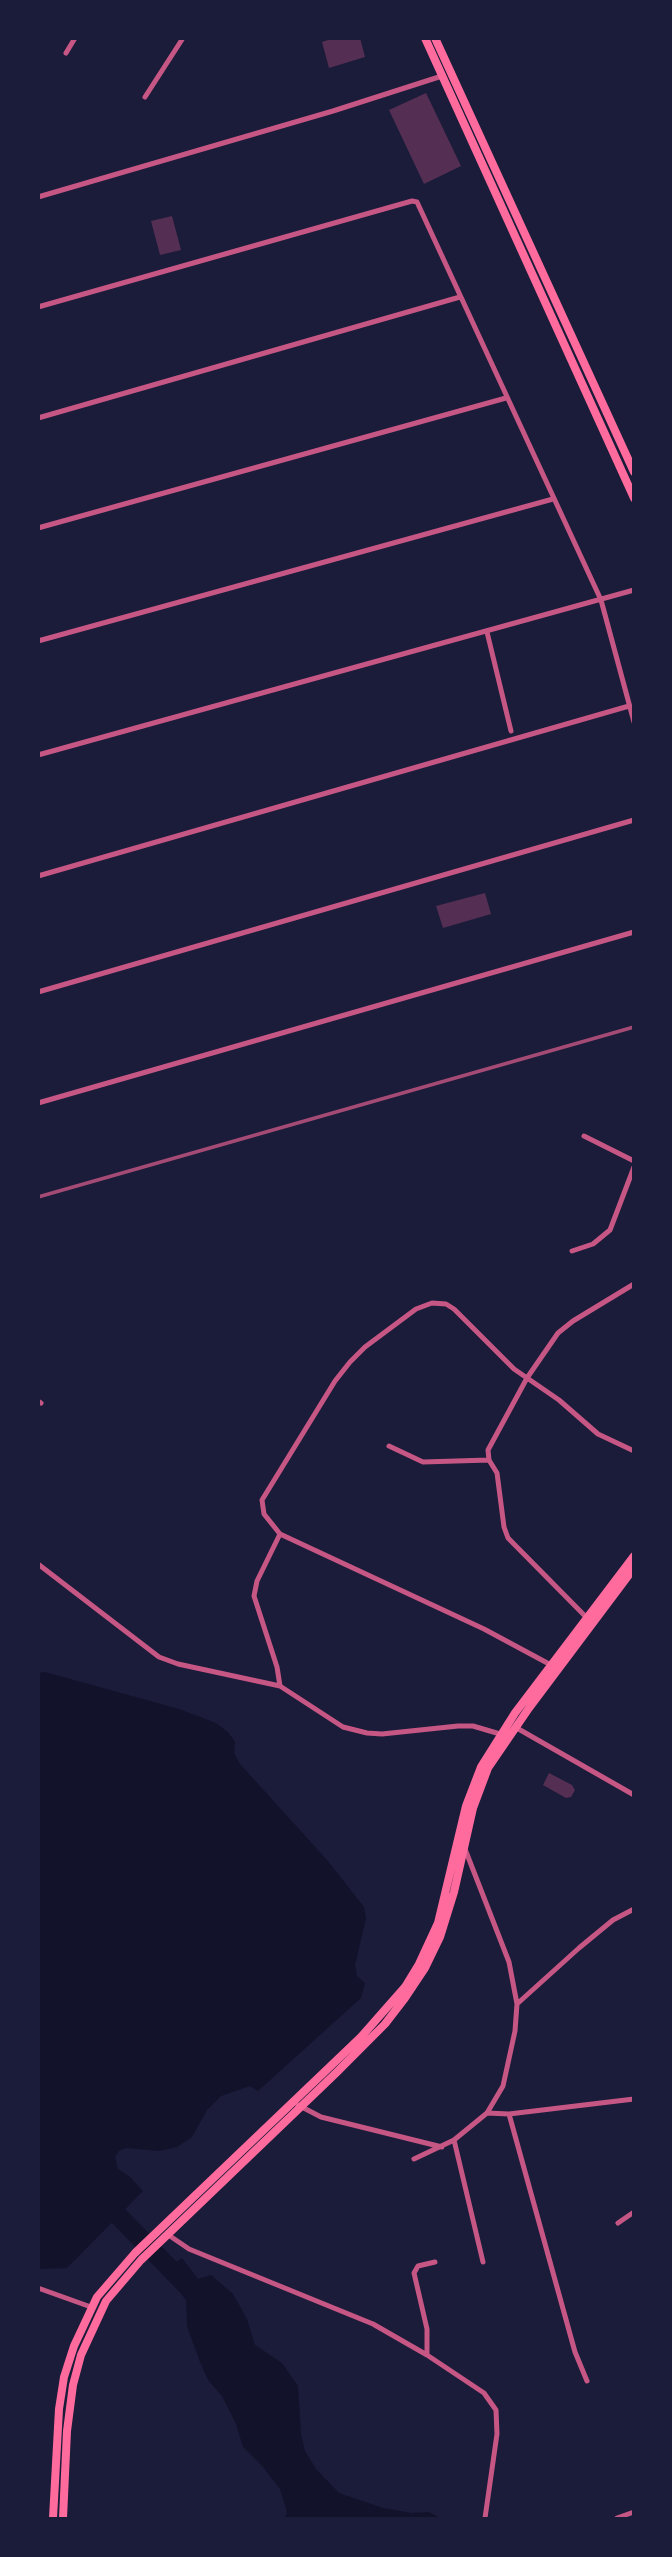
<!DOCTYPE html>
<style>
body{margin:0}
#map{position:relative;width:672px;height:2557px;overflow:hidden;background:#1b1b3a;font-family:Rubik,sans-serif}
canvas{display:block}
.frame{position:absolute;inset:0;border:40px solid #1b1b3a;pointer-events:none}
</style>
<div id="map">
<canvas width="672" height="2557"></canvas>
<div class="frame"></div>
</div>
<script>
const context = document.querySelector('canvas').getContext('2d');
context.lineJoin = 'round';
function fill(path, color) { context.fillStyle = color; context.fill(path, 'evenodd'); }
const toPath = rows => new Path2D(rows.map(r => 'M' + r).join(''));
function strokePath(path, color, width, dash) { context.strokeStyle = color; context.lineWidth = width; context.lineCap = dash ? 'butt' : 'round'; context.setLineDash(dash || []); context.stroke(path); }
fill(toPath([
 [45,1672,179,1709,216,1723,228,1732,235,1742,234,1753,240,1764,327,1860,364,1907,366,1918,355,1965,357,1976,365,1983,361,1998,258,2091,250,2086,221,2096,207,2110,192,2137,177,2147,159,2151,126,2148,119,2151,115,2157,118,2169,130,2177,143,2191,67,2268,39,2269,38,1673],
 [182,2258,198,2279,211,2275,233,2294,247,2319,255,2345,282,2363,298,2386,301,2434,305,2451,316,2469,339,2493,383,2508,412,2513,429,2512,440,2518,285,2518,287,2512,280,2489,263,2467,243,2447,236,2424,222,2396,208,2380,200,2362,187,2326,186,2300,164,2271]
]), '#12122b');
strokePath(toPath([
 [102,2199,186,2285]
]), '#12122b', 19);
fill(toPath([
 [334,38,360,38,365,57,329,68,322,42],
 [426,93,461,166,424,184,389,110],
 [172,216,181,250,160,255,151,221],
 [485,893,491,914,443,928,436,906],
 [549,1773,572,1785,575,1790,571,1797,566,1798,543,1785]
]), '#542f53');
strokePath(toPath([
 [66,53,75,38],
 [145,97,183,38],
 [38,197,333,111,442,76],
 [38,307,412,201,417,202,601,600,634,722],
 [38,418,460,297],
 [38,528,506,398],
 [487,632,511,731],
 [38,641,553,499],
 [38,755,634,590],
 [38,876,629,706],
 [38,992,634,820],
 [38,1103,634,932],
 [584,1136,634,1161],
 [572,1251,593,1244,610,1230,634,1167],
 [38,1401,41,1403],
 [389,1446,423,1462,489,1460],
 [280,1534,257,1581,254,1596,277,1667,280,1686],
 [38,1564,159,1657,178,1664,280,1686,343,1727,367,1733,382,1734,458,1726,473,1726,500,1734],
 [587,1618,508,1538,504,1527,497,1473,489,1460,488,1450,527,1378,558,1333,573,1321,634,1284],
 [551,1665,484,1629,280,1534,264,1514,262,1500,335,1381,350,1362,365,1347,416,1309,432,1303,446,1304,454,1309,514,1369,559,1400,598,1434,634,1451],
 [515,1727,634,1795],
 [517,2004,579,1948,613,1920,634,1909],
 [298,2105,321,2117,442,2147],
 [487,2113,509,2114,634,2099],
 [509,2114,575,2352,587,2381],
 [454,2140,483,2262],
 [414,2159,454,2140,487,2113,503,2086,515,2031,517,2004,509,1962,465,1849],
 [618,2223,634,2212],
 [167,2234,189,2249,373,2324,427,2355,484,2393,496,2410,497,2434,485,2518],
 [38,2288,91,2307],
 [427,2355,427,2329,414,2273,418,2266,435,2262],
 [617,2518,634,2512]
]), '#c65784', 5);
strokePath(toPath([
 [425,38,634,498],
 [435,38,634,472],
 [53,2518,59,2409,64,2377,74,2346,97,2297,135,2253,361,2037,405,1987,419,1964,438,1923,466,1806,481,1767,515,1713,634,1556],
 [63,2518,67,2431,73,2385,81,2355,106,2301,141,2260,336,2073,385,2024,405,1998,425,1968,440,1937,454,1892,473,1808,488,1768,529,1708,634,1568]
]), '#ff6b9d', 8);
strokePath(toPath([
 [38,1197,634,1027]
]), '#a44b75', 3.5);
</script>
